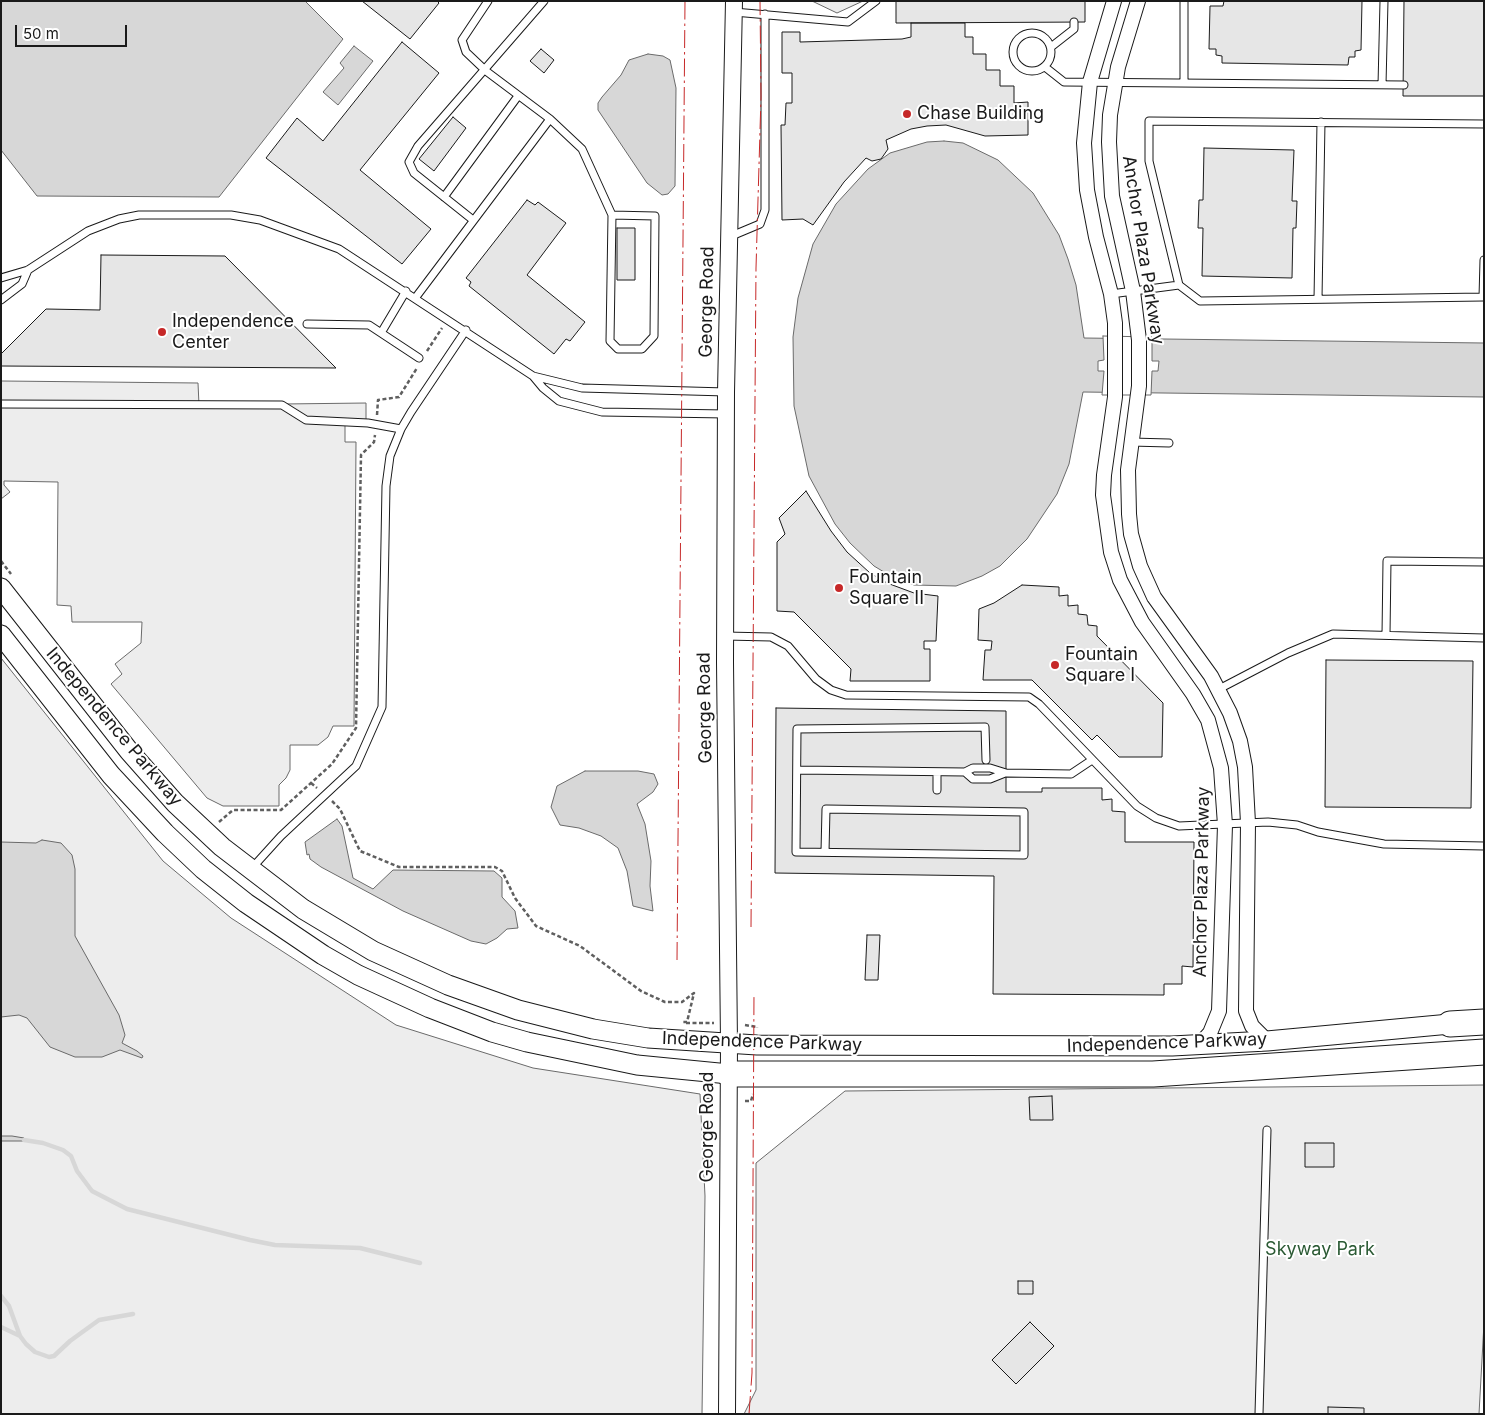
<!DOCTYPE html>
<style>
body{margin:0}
#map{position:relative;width:1485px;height:1415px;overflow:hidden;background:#fff;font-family:Inter,sans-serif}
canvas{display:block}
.frame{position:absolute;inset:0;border:2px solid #1a1a1a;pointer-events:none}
.scale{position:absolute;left:15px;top:25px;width:112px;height:22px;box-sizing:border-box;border:2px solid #1a1a1a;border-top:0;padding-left:6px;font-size:15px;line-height:18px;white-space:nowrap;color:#1a1a1a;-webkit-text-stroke:4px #fff;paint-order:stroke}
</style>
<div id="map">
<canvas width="1485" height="1415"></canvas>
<div class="frame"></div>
<div class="scale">50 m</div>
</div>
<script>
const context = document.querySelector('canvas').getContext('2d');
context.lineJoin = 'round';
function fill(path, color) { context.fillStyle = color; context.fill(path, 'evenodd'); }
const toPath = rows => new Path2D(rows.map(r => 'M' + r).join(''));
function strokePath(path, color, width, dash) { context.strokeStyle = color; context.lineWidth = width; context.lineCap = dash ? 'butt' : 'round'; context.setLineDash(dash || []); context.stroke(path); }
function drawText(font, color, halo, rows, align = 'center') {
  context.font = font + ' Inter,sans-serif'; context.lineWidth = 4; context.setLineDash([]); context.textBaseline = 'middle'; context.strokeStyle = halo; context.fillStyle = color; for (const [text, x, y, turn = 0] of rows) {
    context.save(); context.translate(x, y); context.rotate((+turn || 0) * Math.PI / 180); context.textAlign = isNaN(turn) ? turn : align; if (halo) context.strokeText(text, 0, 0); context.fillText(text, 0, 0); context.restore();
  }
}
const built = toPath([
 [812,1,863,1,837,13,812,1],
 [1,381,198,383,199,405,366,403,366,423,345,423,345,442,356,442,354,726,333,726,328,737,318,745,290,745,290,770,286,778,279,785,279,806,223,806,207,798,111,684,122,674,115,664,141,643,142,622,72,622,71,606,57,605,58,482,4,481,4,485,10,492,1,499,1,381],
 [1,658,163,861,231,918,396,1025,533,1068,700,1094,705,1196,702,1414,1,1414,1,658],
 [1484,1085,1484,1323,1479,1414,744,1414,756,1390,756,1163,845,1091,1484,1085]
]);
fill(built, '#ededed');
strokePath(built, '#6a6a6a', 1);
const water = toPath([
 [1,1,305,1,343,39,219,197,37,196,1,150,1,1],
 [354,46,373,61,338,105,323,92,344,68,340,63,354,46],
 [648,54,663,56,670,60,676,88,675,186,668,194,662,195,647,183,598,110,598,103,602,97,621,75,629,60,648,54],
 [944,141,963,143,998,160,1033,193,1059,235,1068,259,1076,285,1084,338,1484,343,1484,397,1083,392,1069,464,1057,494,1027,539,1000,566,982,576,956,586,914,585,894,578,874,566,850,543,835,524,809,476,794,406,793,337,798,298,813,244,836,204,868,169,890,153,927,142,944,141],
 [585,771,638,771,654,774,658,784,653,792,637,804,645,824,651,861,650,886,653,911,633,906,627,871,618,848,601,836,579,828,560,825,551,807,557,786,585,771],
 [337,819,342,826,353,878,373,889,393,870,494,871,502,878,502,897,515,911,518,928,507,929,497,938,486,944,471,941,403,911,321,867,310,859,309,854,307,855,305,842,337,819],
 [42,840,61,843,72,855,75,869,75,936,119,1015,125,1035,122,1043,137,1051,143,1056,142,1058,120,1050,102,1057,75,1057,50,1047,27,1018,19,1015,1,1017,1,842,36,843,42,840],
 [1,1136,12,1136,24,1138,23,1141,1,1141,1,1136]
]);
fill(water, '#d7d7d7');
strokePath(water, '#6a6a6a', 1);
const pier = toPath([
 [1103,336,1152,337,1152,361,1159,361,1158,371,1152,371,1151,395,1102,395,1104,371,1098,371,1098,361,1104,360,1103,336]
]);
fill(pier, '#fff');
strokePath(pier, '#6a6a6a', 1);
strokePath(toPath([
 [24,1140,43,1143,63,1150,71,1156,77,1171,92,1191,127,1209,250,1240,275,1245,360,1248,420,1263],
 [1,1296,9,1306,20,1336,26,1344,35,1352,49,1357,54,1356,70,1341,99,1320,133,1314],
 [1,1327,20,1336]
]), '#d7d7d7', 4.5);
const building = toPath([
 [362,1,437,1,439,3,410,39,362,1],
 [896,1,1085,1,1085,22,896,23,896,1],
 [1224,1,1362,1,1361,50,1355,51,1355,57,1349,57,1348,65,1222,63,1222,56,1216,55,1216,49,1209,49,1210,6,1223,6,1224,1],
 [1404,1,1484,1,1484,96,1403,96,1404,1],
 [911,23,965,23,965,37,973,37,973,54,986,54,986,70,1000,70,1000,86,1014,86,1014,103,1028,102,1028,135,985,136,946,125,927,126,911,129,886,140,888,149,881,159,872,161,866,158,844,182,813,225,803,219,782,220,781,125,785,125,786,103,792,103,792,73,782,73,782,32,800,32,800,42,902,39,911,37,911,23],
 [402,42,439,73,360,170,431,229,402,264,266,158,297,118,323,141,402,42],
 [541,49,554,60,544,73,530,61,541,49],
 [453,117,466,128,434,171,419,159,453,117],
 [1204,148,1294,150,1292,201,1297,201,1296,228,1293,228,1292,278,1202,276,1203,228,1198,228,1199,200,1203,200,1204,148],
 [527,200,535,205,538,202,566,223,527,275,585,322,570,341,566,339,554,354,469,286,471,282,466,278,527,200],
 [617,228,635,228,635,280,617,280,617,228],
 [101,255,225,256,336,368,1,366,1,354,46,309,100,310,101,255],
 [806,491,831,531,847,552,870,573,887,583,914,593,938,596,936,641,924,641,924,649,930,649,930,681,850,681,851,669,794,612,777,611,777,542,785,534,779,518,806,491],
 [1022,585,1059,587,1059,596,1068,595,1068,606,1078,605,1078,614,1087,615,1088,625,1097,626,1097,636,1163,703,1162,757,1119,757,1097,735,1092,740,1032,680,983,680,985,650,991,650,992,641,978,640,979,609,994,603,1022,585],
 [1326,660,1473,661,1471,808,1325,807,1326,660],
 [776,708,1006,711,1006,792,1042,792,1042,788,1102,788,1102,800,1112,799,1112,811,1125,812,1125,842,1194,842,1193,967,1182,966,1182,984,1164,984,1164,995,993,994,994,876,775,873,776,708],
 [867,935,880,935,878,980,865,980,867,935],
 [1052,1096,1053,1120,1030,1120,1029,1097,1052,1096],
 [1305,1143,1334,1143,1334,1167,1305,1167,1305,1143],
 [1018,1281,1033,1281,1033,1294,1018,1294,1018,1281],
 [1030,1322,1054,1346,1016,1384,992,1360,1030,1322],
 [1328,1407,1364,1408,1364,1414,1328,1414,1328,1407]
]);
fill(building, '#e6e6e6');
strokePath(building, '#1a1a1a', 1);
const service = toPath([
 [734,12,848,22,876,1],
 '1013 52a19 19 0 1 1 38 0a19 19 0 1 1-38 0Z',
 [1051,47,1074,29,1074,22],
 [1045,67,1064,82,1404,85],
 [1184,83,1184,1],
 [1382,85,1384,1],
 [550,119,582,149,612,215,655,216,654,336,642,349,618,349,610,341,612,215],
 [444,197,518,96],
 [473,220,414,173,409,162,418,146,544,1],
 [729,237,760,224,765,210,765,14],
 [1,278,28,270,88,231,119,219,139,215,231,215,260,220,339,249,533,376,582,388,726,392],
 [1179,285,1200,301,1483,297,1484,260],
 [1111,294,1179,285,1149,161,1149,121,1484,124],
 [416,297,550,119,486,71,466,52,462,40,488,1],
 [1318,299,1321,122],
 [1,300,22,284,28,270],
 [307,324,369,325,419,358],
 [381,333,406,291],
 [533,376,543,388,559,401,602,412,726,414],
 [1,404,282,405,306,420,368,423,401,429],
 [1131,442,1169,443],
 [1386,635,1387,561,1484,562],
 [725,636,771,637,788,646,816,679,831,690,846,695,1029,697,1039,704,1137,806,1156,818,1179,826,1268,822,1297,825,1318,832,1384,844,1484,846],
 [1219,689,1288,653,1333,634,1484,638],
 [797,770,965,772,973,768,990,768,1006,773,1071,774,1092,760],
 [965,772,973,779,990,779,1005,773],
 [937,790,937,772],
 [825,852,826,809,1024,812,1024,855,796,852,797,729,985,727,986,760],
 [252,868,281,836,356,766,382,707,386,486,390,456,401,429,411,412,466,330],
 [1259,1414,1267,1130]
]);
const minor = toPath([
 [1114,1,1090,82,1084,143,1087,190,1096,237,1111,294,1115,323,1115,397,1104,475,1103,495,1111,552,1120,580,1142,622,1193,694,1208,720,1221,768,1225,825,1219,1011,1210,1033,1199,1045],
 [1138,1,1118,67,1110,115,1109,142,1112,196,1133,291,1139,340,1139,386,1128,470,1129,514,1131,534,1140,566,1154,597,1211,676,1230,713,1240,741,1245,767,1248,823,1246,1011,1252,1026,1267,1041]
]);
const tertiary = toPath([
 [727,1414,729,1044,725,662,726,392,734,1]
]);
const secondary = toPath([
 [1,588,129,751,175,803,222,847,303,909,373,951,448,985,518,1010,593,1029,648,1038,757,1045,1172,1046,1267,1041,1450,1024],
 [1,635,111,775,165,833,203,869,246,903,323,955,358,975,430,1008,492,1032,527,1042,637,1065,729,1074]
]);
const motorway = toPath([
 [1450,1024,1484,1022],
 [729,1074,1153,1074,1484,1052]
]);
strokePath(service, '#1a1a1a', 9);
strokePath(minor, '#1a1a1a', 16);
strokePath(tertiary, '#1a1a1a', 18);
strokePath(secondary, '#1a1a1a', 21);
strokePath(motorway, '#1a1a1a', 27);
strokePath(toPath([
 [427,351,442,328],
 [377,415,378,400,399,397,417,368],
 [1,561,11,574],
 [311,783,317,788],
 [332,801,340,809,360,851,387,862,399,867,495,867,502,871,515,898,536,926,580,946,641,991,665,1002,682,1002,694,993,687,1022,682,1022],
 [219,822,233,810,281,810,332,764,356,728,361,455,374,442,375,435],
 [686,1023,714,1023],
 [745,1025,757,1027,757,1028],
 [706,1099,714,1099],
 [745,1101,751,1101,753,1094]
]), '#5f5f5f', 2.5, [4, 2.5]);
strokePath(service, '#fff', 7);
strokePath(minor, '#fff', 14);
strokePath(tertiary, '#fff', 16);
strokePath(secondary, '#fff', 19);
strokePath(motorway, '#fff', 25);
strokePath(toPath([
 [751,927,756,268,761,97,760,1],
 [677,960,685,1],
 [749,1414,752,1373,754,994]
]), '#c62828', 1, [18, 4, 2.5, 4]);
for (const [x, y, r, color] of [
 [907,114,5,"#c62828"],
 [162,332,5,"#c62828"],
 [839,588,5,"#c62828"],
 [1055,665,5,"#c62828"]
]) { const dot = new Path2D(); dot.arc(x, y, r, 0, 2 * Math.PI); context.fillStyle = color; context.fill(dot); strokePath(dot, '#fff', 2); }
drawText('18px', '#1a1a1a', '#fff', [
 ["Chase Building",917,114],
 ["Independence",172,322],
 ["Center",172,343],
 ["Fountain",849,578],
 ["Square II",849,599],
 ["Fountain",1065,655],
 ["Square I",1065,676]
], 'left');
drawText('18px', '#1a1a1a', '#fff', [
 ["Anchor Plaza Parkway",1143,250,81],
 ["George Road",707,302,-89],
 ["George Road",705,708,-91],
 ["Independence Parkway",114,727,50],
 ["Anchor Plaza Parkway",1202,882,-89],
 ["Independence Parkway",762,1042,2],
 ["Independence Parkway",1167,1043,-2],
 ["George Road",708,1127,-90]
]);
drawText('18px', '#2b5a34', '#fff', [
 ["Skyway Park",1320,1250]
]);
</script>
